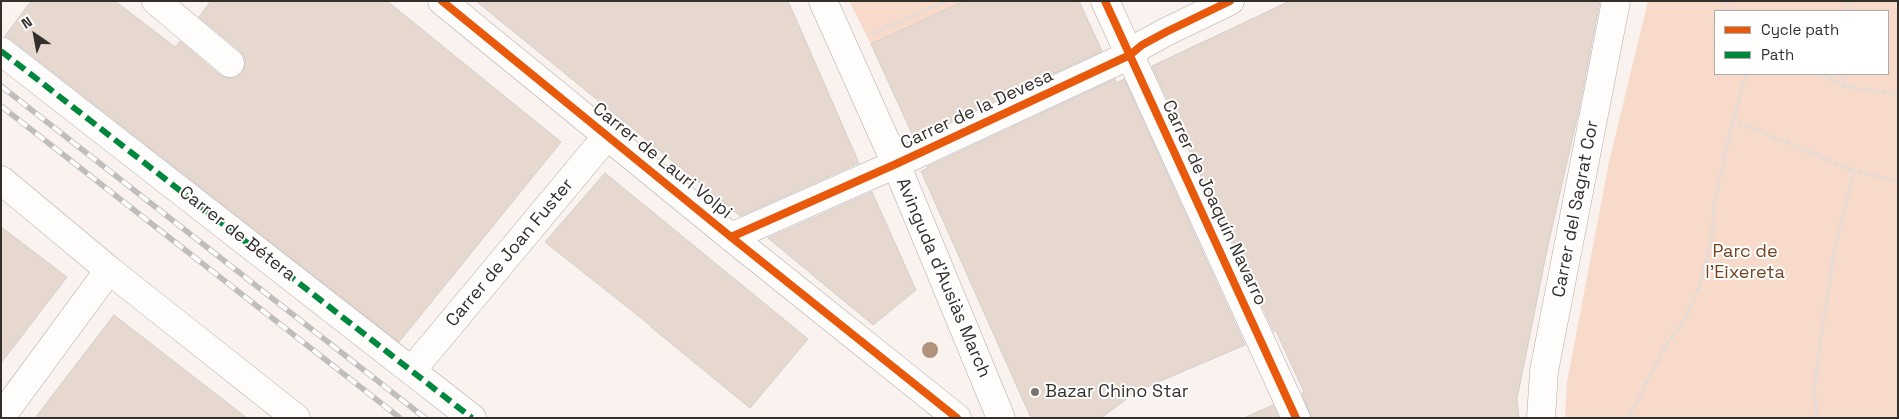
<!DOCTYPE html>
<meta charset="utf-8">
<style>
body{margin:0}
#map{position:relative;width:1899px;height:419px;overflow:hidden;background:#f9f2ee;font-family:"Space Grotesk",sans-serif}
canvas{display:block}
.frame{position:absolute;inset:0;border:2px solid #352f2c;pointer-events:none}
.legend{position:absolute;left:1714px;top:10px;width:175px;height:65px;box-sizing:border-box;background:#fff;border:1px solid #aeacab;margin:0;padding:6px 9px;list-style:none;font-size:15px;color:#352f2c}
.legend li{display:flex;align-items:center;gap:10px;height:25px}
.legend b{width:25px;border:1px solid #aeacab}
.north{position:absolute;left:10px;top:10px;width:50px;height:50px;-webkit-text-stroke:4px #fff;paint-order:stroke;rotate:327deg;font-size:14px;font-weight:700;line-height:20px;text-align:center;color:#352f2c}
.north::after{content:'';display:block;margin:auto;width:18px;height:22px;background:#352f2c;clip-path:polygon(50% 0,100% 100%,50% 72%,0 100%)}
</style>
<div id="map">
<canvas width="1899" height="419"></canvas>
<div class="frame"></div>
<ul class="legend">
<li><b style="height:6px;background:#e8590c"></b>Cycle path</li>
<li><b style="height:6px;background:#00873e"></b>Path</li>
</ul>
<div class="north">N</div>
</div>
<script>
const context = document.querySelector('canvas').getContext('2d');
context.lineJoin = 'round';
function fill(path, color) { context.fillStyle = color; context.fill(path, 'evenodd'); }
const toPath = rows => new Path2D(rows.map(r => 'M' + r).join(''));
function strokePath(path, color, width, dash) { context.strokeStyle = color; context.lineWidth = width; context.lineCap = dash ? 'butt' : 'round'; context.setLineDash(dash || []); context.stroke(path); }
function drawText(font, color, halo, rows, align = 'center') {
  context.font = font + ' "Space Grotesk",sans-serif'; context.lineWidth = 4; context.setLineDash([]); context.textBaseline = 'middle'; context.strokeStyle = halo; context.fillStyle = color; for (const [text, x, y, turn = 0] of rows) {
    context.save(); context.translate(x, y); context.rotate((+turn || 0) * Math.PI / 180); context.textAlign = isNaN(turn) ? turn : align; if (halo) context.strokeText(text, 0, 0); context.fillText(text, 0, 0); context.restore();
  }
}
fill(toPath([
 [849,1,965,1,871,44],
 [1648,1,1898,1,1898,418,1565,418,1567,382,1609,162],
 [1715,11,1888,11,1888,74,1715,74]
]), '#f7dac9');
const building = toPath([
 [31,1,115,1,175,47,180,41,220,75,228,78,236,77,242,73,245,65,245,58,240,51,199,17,211,1,387,1,561,142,399,342,11,39,5,36,31,1],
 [476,1,788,1,859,163,740,216,476,1],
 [965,1,1079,1,1102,51,914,138,871,44,965,1],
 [1290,1,1600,1,1578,114,1548,245,1517,399,1519,418,1311,418,1302,393,1304,392,1276,331,1274,332,1152,66,1290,1],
 [1115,79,1116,83,1124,79,1245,345,1137,391,1101,418,1031,418,921,171,928,168,927,167,1115,79],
 [605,173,808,339,750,408,651,327,651,326,545,242,605,173],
 [872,192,916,290,873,325,768,238,872,192],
 [1,227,67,277,1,363,1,227],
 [114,315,247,418,35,418,114,315],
 [1273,405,1279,418,1244,418,1273,405]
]);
fill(building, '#e6d8ce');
strokePath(building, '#d4cecb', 1);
const minor = toPath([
 [156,1,230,63],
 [442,1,731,237,957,418],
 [823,1,896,164,1001,418],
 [1105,1,1296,418],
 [1,51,472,418],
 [1,180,109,270,296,418],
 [731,237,896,164,1130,55,1142,45,1166,32,1230,1],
 [412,370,607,136],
 [1,417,109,270],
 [1541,418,1544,371,1616,1]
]);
strokePath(minor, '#b0aaa7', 29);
strokePath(toPath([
 [1724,1,1730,11],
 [1848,11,1849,1],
 [872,34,947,1],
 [1746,74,1733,120,1854,171],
 [1821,74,1844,86,1844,74],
 [1844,86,1898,94],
 [1631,418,1630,415,1664,348,1687,315,1699,286,1711,245,1714,205,1733,120],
 [1817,418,1814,386,1834,252,1854,171,1898,181]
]), '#dfdcda', 3, [5, 2.5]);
strokePath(minor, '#fefdfc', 28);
const rail = toPath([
 [1,86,425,418],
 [1,106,400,418]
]);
strokePath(rail, '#c0bebd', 5.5);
strokePath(rail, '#fff', 4, [11]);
strokePath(toPath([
 [1,51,472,418]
]), '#00873e', 6, [12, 6]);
strokePath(toPath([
 [442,1,731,237,957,418],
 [1105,1,1296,418],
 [731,237,896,164,1130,55,1142,45,1166,32,1230,1]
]), '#e8590c', 8);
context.fillStyle = '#b0927d';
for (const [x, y] of [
 [930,350]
]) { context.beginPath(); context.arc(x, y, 8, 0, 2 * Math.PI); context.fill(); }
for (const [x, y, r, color] of [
 [1035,392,5,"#7a7370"]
]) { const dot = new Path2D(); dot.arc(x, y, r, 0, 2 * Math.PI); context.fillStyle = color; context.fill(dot); strokePath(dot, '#fff', 2); }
drawText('18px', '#352f2c', '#fff', [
 ["Carrer de la Devesa",977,110,-25],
 ["Carrer de Lauri Volpi",662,161,39],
 ["Carrer de Joaquín Navarro",1214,203,65],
 ["Carrer del Sagrat Cor",1576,209,-79],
 ["Carrer de Bétera",237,234,38],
 ["Carrer de Joan Fuster",510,253,-50],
 ["Avinguda d'Ausiàs March",943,278,67]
]);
drawText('18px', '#754420', '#fff', [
 ["Parc de",1745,252],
 ["l'Eixereta",1745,273]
]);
drawText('18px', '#352f2c', '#fff', [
 ["Bazar Chino Star",1045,392]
], 'left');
</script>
